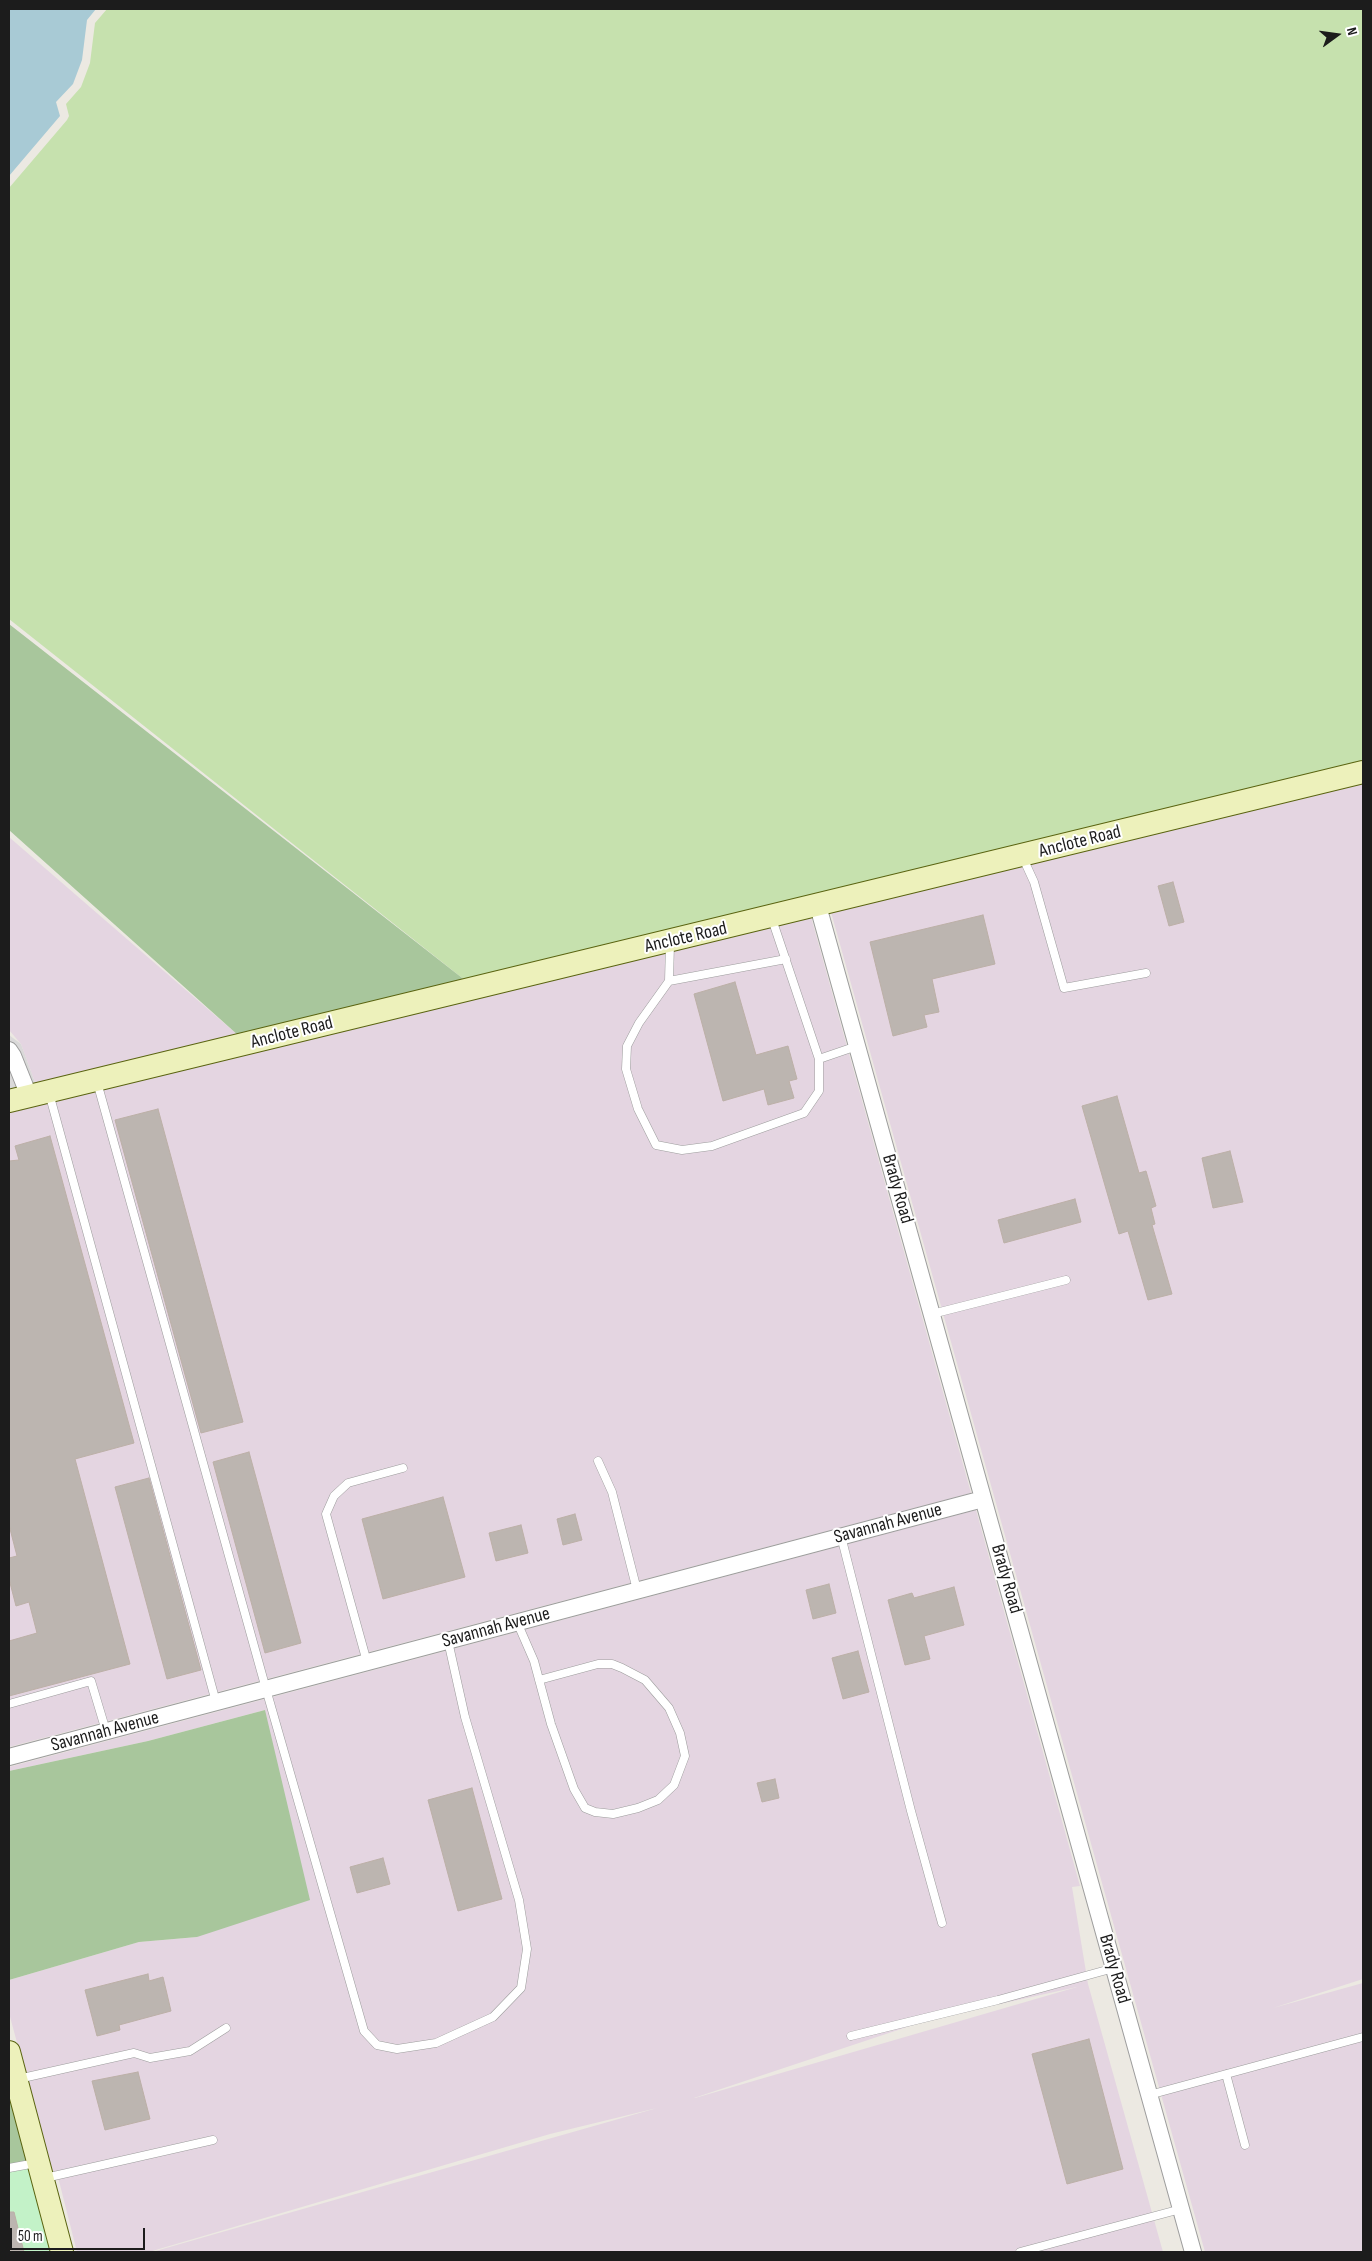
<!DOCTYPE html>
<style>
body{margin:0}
#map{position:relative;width:1372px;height:2261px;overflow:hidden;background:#ece9e2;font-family:"Sofia Sans Condensed",sans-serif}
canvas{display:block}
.frame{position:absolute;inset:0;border:10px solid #1c1c1c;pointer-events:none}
.north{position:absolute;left:1312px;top:10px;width:50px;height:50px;-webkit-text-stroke:4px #fff;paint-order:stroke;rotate:76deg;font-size:14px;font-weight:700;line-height:20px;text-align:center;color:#1c1c1c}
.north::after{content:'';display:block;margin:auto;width:18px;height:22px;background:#1c1c1c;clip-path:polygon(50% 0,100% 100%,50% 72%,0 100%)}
.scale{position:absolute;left:10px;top:2228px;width:135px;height:22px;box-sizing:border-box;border:2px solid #1c1c1c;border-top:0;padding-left:6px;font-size:15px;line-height:18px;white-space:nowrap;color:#1c1c1c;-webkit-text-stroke:4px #fff;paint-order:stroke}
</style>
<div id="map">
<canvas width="1372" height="2261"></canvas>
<div class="frame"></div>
<div class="north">N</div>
<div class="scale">50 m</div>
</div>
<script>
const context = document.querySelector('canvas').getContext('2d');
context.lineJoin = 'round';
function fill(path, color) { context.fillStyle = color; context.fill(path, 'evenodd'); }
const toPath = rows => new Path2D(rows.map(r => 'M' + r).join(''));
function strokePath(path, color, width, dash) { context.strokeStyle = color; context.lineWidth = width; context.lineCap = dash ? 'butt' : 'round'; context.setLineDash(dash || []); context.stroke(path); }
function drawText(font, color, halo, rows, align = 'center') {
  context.font = font + ' "Sofia Sans Condensed",sans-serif'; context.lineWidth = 4; context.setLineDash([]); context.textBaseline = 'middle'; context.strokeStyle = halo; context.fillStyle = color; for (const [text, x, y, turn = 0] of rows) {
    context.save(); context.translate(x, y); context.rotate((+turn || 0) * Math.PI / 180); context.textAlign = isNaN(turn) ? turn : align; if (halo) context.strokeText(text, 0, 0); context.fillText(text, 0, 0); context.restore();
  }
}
fill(toPath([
 [9,1035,21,1044,36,1085,9,1093]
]), '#dad9d9');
fill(toPath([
 [1363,782,1363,1979,1273,2008,1363,1983,1363,2252,1205,2252,831,912],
 [9,837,239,1036,36,1085,21,1044,9,1030],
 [811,917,971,1493,9,1747,9,1111],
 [976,1510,1080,1886,1072,1887,1088,1984,1163,2252,152,2252,657,2108,550,2134,149,2252,77,2252,57,2173,52,2172,9,2013,9,1980,139,1942,197,1937,265,1710,148,1741,9,1771,9,1767],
 [1077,1987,695,2098,694,2098,931,2019]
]), '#e4d5e1');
fill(toPath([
 [107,9,1363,9,1363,763,466,981,9,619,9,188,67,120,69,116,66,104,81,87,90,63,95,23]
]), '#c6e1ae');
fill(toPath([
 [9,624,466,981,239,1036,9,830],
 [265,1710,310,1900,197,1937,139,1942,9,1980,9,1771,148,1741],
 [9,2093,29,2167,9,2163]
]), '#a8c69c');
fill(toPath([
 [9,2163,29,2167,51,2252,9,2252]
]), '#c3f2c8');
fill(toPath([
 [9,9,96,9,87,20,82,60,73,84,56,102,60,116,9,176]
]), '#a8cad5');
const building = toPath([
 [1173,882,1184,922,1169,926,1158,886,1173,882],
 [983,915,995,964,932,979,939,1012,924,1015,927,1027,893,1036,870,942,983,915],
 [735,982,756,1055,788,1046,797,1079,789,1081,794,1098,768,1105,764,1089,723,1101,694,994,735,982],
 [1117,1096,1139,1173,1146,1171,1156,1206,1151,1208,1155,1224,1152,1225,1172,1294,1148,1300,1128,1231,1119,1234,1082,1106,1117,1096],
 [158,1109,243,1422,201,1433,115,1120,158,1109],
 [50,1136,134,1443,75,1459,130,1664,9,1696,9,1641,37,1633,29,1602,16,1606,9,1579,9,1558,17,1556,9,1525,9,1161,19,1160,15,1146,50,1136],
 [1230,1151,1243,1202,1213,1208,1202,1158,1230,1151],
 [1075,1199,1081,1222,1004,1243,998,1220,1075,1199],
 [249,1452,301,1643,265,1653,213,1462,249,1452],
 [149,1478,201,1670,167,1679,115,1487,149,1478],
 [443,1497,465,1577,383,1599,362,1519,443,1497],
 [575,1514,582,1540,563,1545,557,1519,575,1514],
 [521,1525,528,1553,496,1561,489,1533,521,1525],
 [829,1584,836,1613,813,1619,806,1590,829,1584],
 [954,1587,964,1625,924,1636,930,1659,905,1665,888,1600,912,1593,914,1598,954,1587],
 [858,1651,869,1692,843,1699,832,1658,858,1651],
 [775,1779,779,1798,762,1802,757,1783,775,1779],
 [472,1788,502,1899,458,1911,428,1800,472,1788],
 [383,1858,390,1884,357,1893,350,1867,383,1858],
 [148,1974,149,1981,163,1977,171,2011,119,2025,120,2030,97,2036,85,1990,148,1974],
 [1089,2039,1123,2169,1067,2184,1032,2054,1089,2039],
 [138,2072,150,2119,105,2130,92,2081,138,2072],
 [9,2212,14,2212,24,2252,9,2252,9,2212]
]);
fill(building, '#bcb5b0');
strokePath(building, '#bcb0a7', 1);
const lane = toPath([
 [1023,858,1034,882,1064,988,1146,973],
 [670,944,669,981,639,1023,627,1046,626,1069,638,1109,656,1145,682,1150,712,1146,804,1113,819,1091,819,1059,772,919],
 [669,981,786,959],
 [819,1059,857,1046],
 [97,1082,266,1689,364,2031,377,2045,397,2049,436,2043,493,2017,521,1988,527,1949,519,1900,465,1717,448,1641],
 [49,1093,216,1702],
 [932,1314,1066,1280],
 [598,1461,612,1492,637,1590],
 [841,1536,911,1811,942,1923],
 [517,1622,534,1661,551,1724,574,1789,585,1808,595,1812,613,1814,638,1808,658,1800,674,1785,685,1756,680,1733,669,1708,645,1680,622,1668,612,1664,598,1664,539,1680],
 [367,1662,326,1514,334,1496,348,1483,403,1468],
 [9,1704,91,1681,106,1731],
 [851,2036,998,2000,1114,1968],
 [1226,2074,1245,2145],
 [18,2079,134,2053,150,2058,190,2051,226,2028],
 [1149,2095,1363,2037],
 [9,2168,36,2163],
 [45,2178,213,2140],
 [1020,2252,1181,2209]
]);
const street = toPath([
 [818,906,1193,2252],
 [9,1050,13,1056,29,1096],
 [9,1757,983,1499]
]);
const secondary = toPath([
 [9,1101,1363,772],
 [9,2052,62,2252]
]);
strokePath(lane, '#9d9d9d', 9);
strokePath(street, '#9d9d9d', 18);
strokePath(secondary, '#5a6411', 24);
strokePath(lane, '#fff', 8);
strokePath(street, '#fff', 16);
strokePath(secondary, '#edf1bb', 22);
drawText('19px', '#1c1c1c', '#fff', [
 ["Anclote Road",1080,842,-14],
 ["Anclote Road",686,938,-13],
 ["Anclote Road",292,1033,-14],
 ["Brady Road",897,1189,74],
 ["Savannah Avenue",888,1524,-15],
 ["Brady Road",1006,1579,74],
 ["Savannah Avenue",496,1628,-15],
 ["Savannah Avenue",105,1732,-15],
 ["Brady Road",1114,1969,74]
]);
</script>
